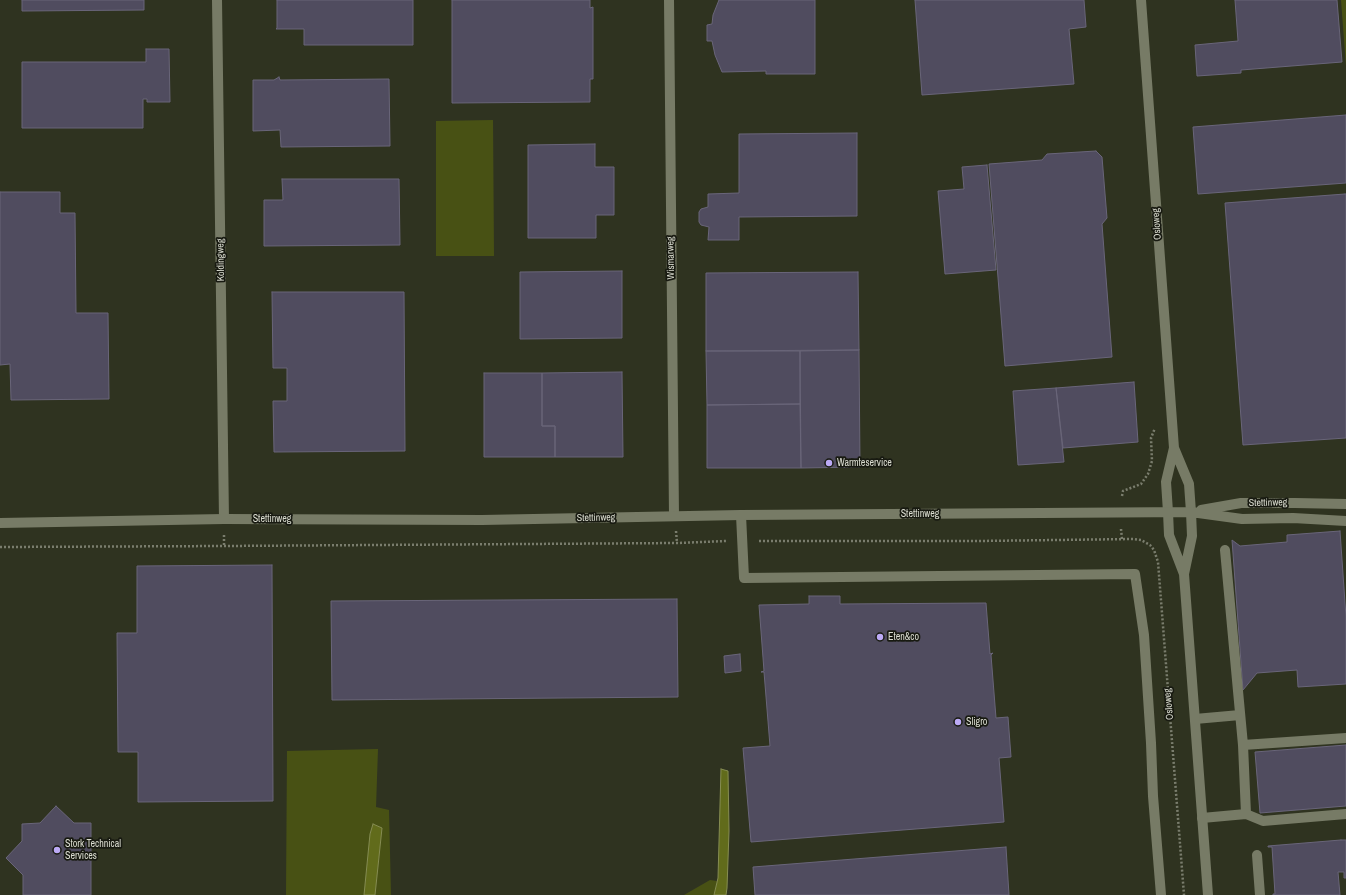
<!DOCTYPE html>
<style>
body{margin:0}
canvas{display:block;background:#2f3320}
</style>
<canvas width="1346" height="895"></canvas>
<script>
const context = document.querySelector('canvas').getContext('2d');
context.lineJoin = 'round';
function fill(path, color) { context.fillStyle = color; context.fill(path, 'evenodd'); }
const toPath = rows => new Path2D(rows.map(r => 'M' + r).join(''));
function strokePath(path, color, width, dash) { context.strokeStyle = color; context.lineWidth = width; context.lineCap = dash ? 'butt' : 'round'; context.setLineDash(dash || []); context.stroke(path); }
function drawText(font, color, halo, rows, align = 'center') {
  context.font = font + ' "Archivo Narrow",sans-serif'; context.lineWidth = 3.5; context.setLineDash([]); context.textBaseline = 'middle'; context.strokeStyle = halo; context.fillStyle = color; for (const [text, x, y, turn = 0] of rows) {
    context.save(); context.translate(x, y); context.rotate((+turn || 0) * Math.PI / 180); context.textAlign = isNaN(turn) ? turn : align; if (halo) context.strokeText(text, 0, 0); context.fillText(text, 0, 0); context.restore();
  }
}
fill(toPath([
 [1341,0,1346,0,1346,66],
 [493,120,494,256,436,256,436,121],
 [378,749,376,807,389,810,391,895,375,895,382,828,373,824,370,834,364,895,286,895,287,751],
 [710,880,717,881,714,895,684,895]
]), '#485114');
const water = toPath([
 [721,769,728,771,729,831,727,888,726,895,714,895,718,878,721,769],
 [373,824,382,828,375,895,364,895,370,834,373,824]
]);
fill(water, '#616b1b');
strokePath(water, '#868d52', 1);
const building = toPath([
 [22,0,144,0,144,10,22,11,22,0],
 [277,0,413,0,413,45,304,45,304,29,276,29,277,28,277,0],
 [452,0,590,0,590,8,593,7,593,79,590,79,590,102,452,103,452,0],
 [719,0,815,0,815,74,766,74,766,71,722,72,715,55,712,41,707,41,707,25,712,24,713,15,719,0],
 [915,0,1084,0,1086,27,1069,29,1074,84,922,95,915,0],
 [1235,0,1337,0,1342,62,1241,70,1241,73,1197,76,1195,45,1238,41,1235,0],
 [146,49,169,49,170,102,147,102,147,99,143,99,143,128,22,128,22,62,146,62,146,49],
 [279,77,280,80,389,79,390,146,281,147,280,130,253,131,253,80,274,80,279,77],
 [1346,115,1346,183,1198,194,1193,127,1346,115],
 [857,133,857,216,739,217,739,240,708,240,709,227,701,225,699,222,699,212,701,209,708,207,708,194,739,193,739,134,857,133],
 [595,144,595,167,614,167,614,215,596,215,596,238,528,238,528,145,595,144],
 [1096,151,1102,157,1107,218,1102,224,1112,357,1005,366,989,164,1042,160,1047,154,1096,151],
 [987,165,996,270,945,274,938,191,964,189,962,167,987,165],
 [282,179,399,179,400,245,264,246,264,200,283,200,282,179],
 [0,192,60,192,60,213,75,213,76,313,108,313,109,399,11,400,10,364,0,365,0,192],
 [1345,194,1346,194,1346,438,1243,445,1225,203,1345,194],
 [622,271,622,338,520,339,520,272,622,271],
 [858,272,859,350,706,351,706,273,858,272],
 [272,292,404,292,405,451,274,452,273,401,287,401,287,368,273,368,272,292],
 [859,350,860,467,801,468,800,351,859,350],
 [706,351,800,351,800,404,707,405,706,351],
 [622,372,623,457,555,457,555,426,542,426,542,373,622,372],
 [484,373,542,373,542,426,555,426,555,457,484,457,484,373],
 [1134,382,1138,442,1063,448,1056,388,1134,382],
 [1056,388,1064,462,1018,465,1013,391,1056,388],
 [800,404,801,468,707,468,707,405,800,404],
 [1340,531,1346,617,1346,684,1298,687,1297,670,1257,673,1243,690,1232,540,1240,546,1287,542,1287,535,1340,531],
 [272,565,273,801,138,802,138,752,118,752,117,633,137,633,137,566,272,565],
 [809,596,840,596,840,604,986,603,990,654,993,653,991,655,996,718,1008,717,1011,757,999,758,1004,822,751,842,743,748,770,746,764,672,761,672,764,671,759,605,809,604,809,596],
 [677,599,678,697,332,700,331,601,677,599],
 [740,654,741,671,725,673,724,656,740,654],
 [1346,745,1346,806,1260,813,1255,752,1346,745],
 [56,806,74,823,91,823,91,895,23,895,23,875,6,858,22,841,22,824,40,823,56,806],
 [1341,840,1346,840,1346,878,1344,878,1344,872,1338,872,1340,895,1273,895,1273,894,1275,894,1272,847,1268,847,1268,846,1341,840],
 [1006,847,1009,895,755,895,753,867,1006,847]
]);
fill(building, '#504c5f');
strokePath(building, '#696579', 1);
strokePath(toPath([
 [1122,496,1123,491,1141,484,1148,474,1152,461,1151,438,1155,428],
 [1121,529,1122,539],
 [676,531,677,543],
 [224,535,224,546],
 [759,541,979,541,1133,539,1141,540,1150,545,1154,550,1158,562,1184,895],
 [0,547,224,546,677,543,726,541]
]), '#7a7d6d', 2.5, [2, 2]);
strokePath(toPath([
 [741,515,744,578,1135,574,1144,635,1151,743,1153,796,1161,895],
 [1225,550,1243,745],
 [1195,719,1240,715],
 [1246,814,1243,745,1346,738],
 [1202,818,1246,814,1263,821,1346,814],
 [1257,855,1260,895]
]), '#777b66', 10);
strokePath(toPath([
 [217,0,224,519],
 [669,0,674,516],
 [1141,0,1174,448,1166,482,1168,512],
 [1174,448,1189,484,1191,512]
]), '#777b66', 10);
strokePath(toPath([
 [1201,510,1241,503,1295,503,1346,504],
 [1168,512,1169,535,1184,574,1208,895],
 [0,523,224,519,482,520,741,515,1191,512,1242,519,1293,518,1346,521],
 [1184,574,1192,536,1191,512]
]), '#777b66', 10);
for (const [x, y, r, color] of [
 [829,463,4,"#bcaaf6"],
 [880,637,4,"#bcaaf6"],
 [958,722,4,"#bcaaf6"],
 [57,850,4,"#bcaaf6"]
]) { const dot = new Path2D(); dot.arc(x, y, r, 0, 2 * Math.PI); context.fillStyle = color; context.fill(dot); strokePath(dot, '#181a11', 1.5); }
drawText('10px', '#dbddd1', '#181a11', [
 ["Osloweg",1157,224,-94],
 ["Wismarweg",671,258,-91],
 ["Koldingweg",221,260,-91],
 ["Stettinweg",1268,503,-1],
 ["Stettinweg",920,514],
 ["Stettinweg",596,518,-1],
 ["Stettinweg",272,519],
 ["Osloweg",1169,704,-95]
]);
drawText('10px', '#dbddd1', '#181a11', [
 ["Warmteservice",837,463],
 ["Eten&co",888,637],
 ["Sligro",966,722],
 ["Stork Technical",65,844],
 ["Services",65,856]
], 'left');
</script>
